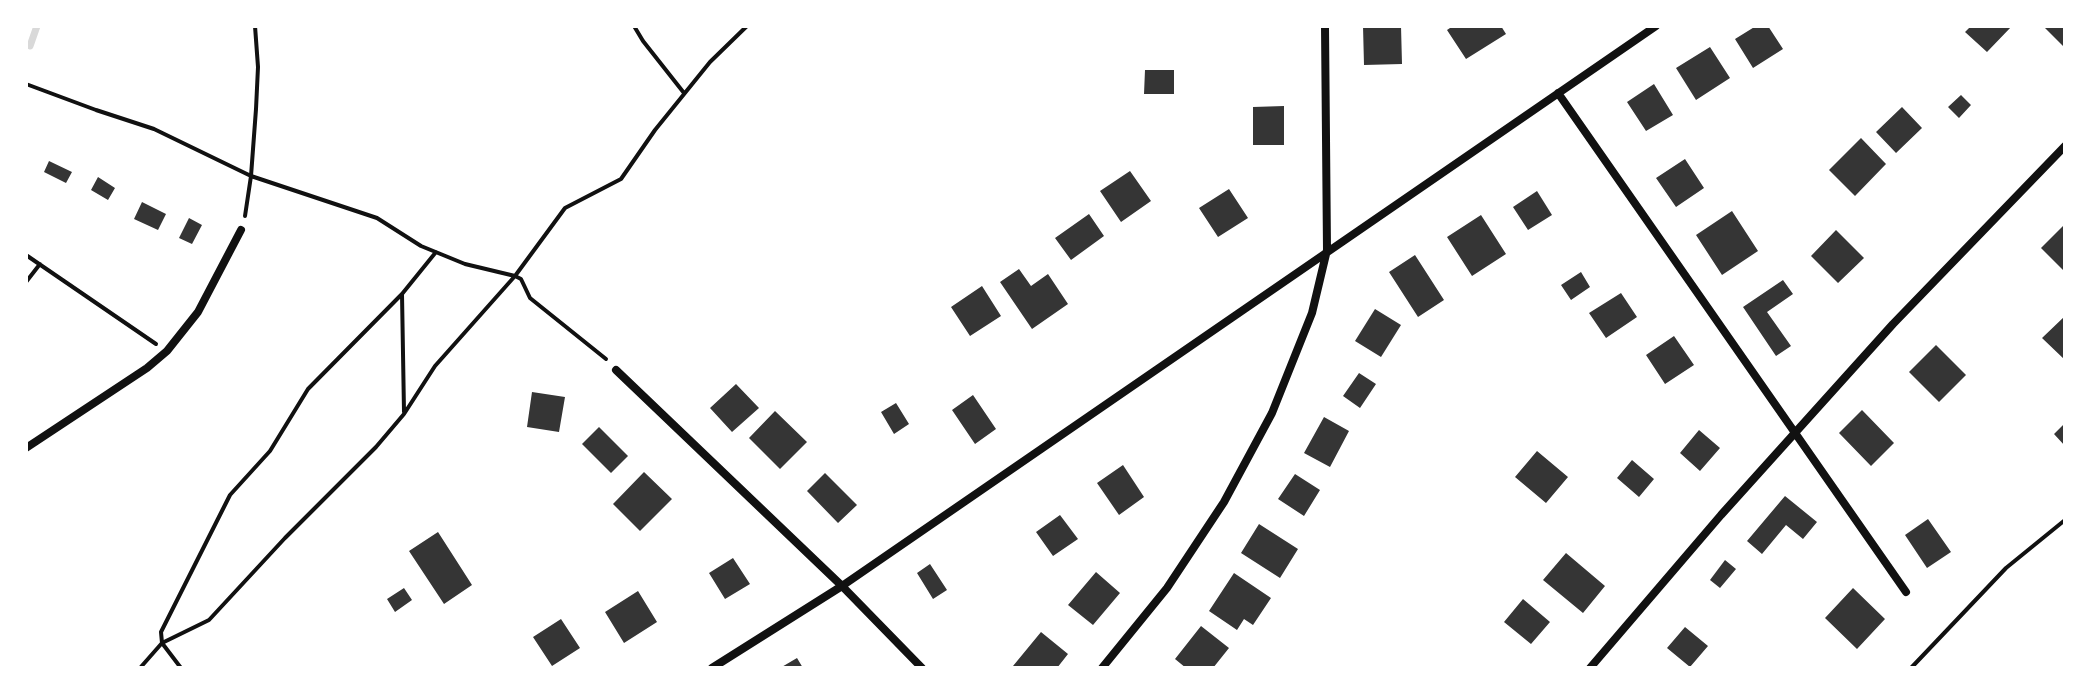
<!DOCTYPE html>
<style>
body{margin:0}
#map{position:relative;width:2091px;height:694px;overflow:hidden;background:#fff;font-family:"Exo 2",sans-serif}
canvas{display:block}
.frame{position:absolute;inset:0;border:28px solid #fff;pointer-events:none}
</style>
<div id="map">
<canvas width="2091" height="694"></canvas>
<div class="frame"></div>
</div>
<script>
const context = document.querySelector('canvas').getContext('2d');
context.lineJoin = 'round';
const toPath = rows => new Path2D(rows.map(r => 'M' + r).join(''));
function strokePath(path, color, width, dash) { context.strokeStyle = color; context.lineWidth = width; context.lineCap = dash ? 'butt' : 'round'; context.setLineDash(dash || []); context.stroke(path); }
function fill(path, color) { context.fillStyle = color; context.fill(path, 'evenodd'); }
strokePath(toPath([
 [30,46,37,26]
]), '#d9d9d9', 7);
fill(toPath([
 [1363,26,1401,26,1402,64,1364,65],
 [1453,26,1501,26,1506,34,1466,59,1447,30],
 [1756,26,1768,26,1783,49,1753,68,1735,39],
 [1971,26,2012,26,1987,52,1965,32],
 [2043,26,2065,26,2065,48],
 [1710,47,1730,78,1696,100,1676,68],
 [1145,70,1174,70,1174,94,1144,94],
 [1654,84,1673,115,1646,131,1627,102],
 [1961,95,1971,105,1959,118,1948,107],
 [1284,106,1284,145,1253,145,1253,107],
 [1902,107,1922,128,1896,153,1876,132],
 [1861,138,1886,164,1855,196,1829,170],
 [1685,159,1704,188,1676,207,1656,178],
 [49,161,72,172,66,183,44,172],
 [1130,171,1151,201,1121,222,1100,191],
 [98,177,115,188,108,200,91,190],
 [1229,189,1248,218,1218,237,1199,208],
 [1537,191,1552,215,1528,230,1513,207],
 [142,202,166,214,158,230,134,219],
 [1732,211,1758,251,1722,275,1696,235],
 [1089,214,1104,236,1071,260,1055,238],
 [1481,215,1506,254,1472,276,1447,237],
 [189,218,202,225,192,244,179,238],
 [2065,224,2065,272,2041,248],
 [1836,230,1864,258,1838,283,1811,256],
 [1415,255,1444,300,1418,317,1389,272],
 [1019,269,1031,286,1048,274,1068,304,1032,329,1000,282],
 [1581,272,1590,287,1571,300,1561,285],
 [1783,280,1793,294,1767,312,1791,346,1776,356,1743,307],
 [982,286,1001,316,970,336,951,307],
 [1621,293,1637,317,1606,338,1589,313],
 [1375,309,1401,325,1381,357,1355,341],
 [2065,316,2065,360,2042,338],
 [1674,336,1694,365,1665,384,1646,355],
 [1936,345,1966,375,1939,402,1909,372],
 [1359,373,1376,384,1360,408,1343,396],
 [736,384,759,408,732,432,710,408],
 [532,392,565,397,559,432,527,427],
 [973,395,996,429,975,444,952,410],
 [896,403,909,424,894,434,881,412],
 [1862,410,1894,443,1871,466,1839,433],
 [775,411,807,442,780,469,749,438],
 [1324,417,1349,431,1330,467,1304,453],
 [2065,423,2065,446,2054,434],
 [599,427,628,456,611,473,582,444],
 [1699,430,1720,448,1700,471,1680,453],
 [1537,451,1568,477,1546,503,1515,477],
 [1632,460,1654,479,1639,497,1617,478],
 [1123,465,1144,497,1119,515,1097,483],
 [644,472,672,499,640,531,613,504],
 [825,473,857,505,838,523,807,491],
 [1295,474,1320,490,1304,516,1278,499],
 [1785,496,1817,522,1803,539,1786,525,1762,554,1747,541],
 [1060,515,1078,539,1053,556,1036,532],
 [1928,519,1951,552,1927,568,1905,535],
 [1259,524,1298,549,1280,578,1241,553],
 [438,532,472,585,444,604,409,551],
 [1566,553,1605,586,1583,613,1543,580],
 [733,558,750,584,725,599,709,573],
 [1725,560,1736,569,1720,588,1710,580],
 [930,564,947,590,933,599,917,573],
 [1096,572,1120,593,1093,625,1068,605],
 [1234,573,1271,598,1253,625,1244,619,1237,630,1209,611],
 [404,588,412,600,395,612,387,599],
 [1853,588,1885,619,1857,649,1825,618],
 [638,591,657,622,624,643,605,612],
 [1523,599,1550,622,1531,644,1504,622],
 [561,619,580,648,552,666,533,637],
 [1201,626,1229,648,1213,668,1186,668,1175,659],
 [1685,627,1708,646,1690,667,1667,648],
 [1041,632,1068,654,1057,668,1015,668,1013,666],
 [797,658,803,668,780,668]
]), '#353535');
strokePath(toPath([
 [634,26,643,41,684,93],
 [26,84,96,110,154,129,251,176,377,218,421,246,465,264,515,276,521,279,530,298,606,359],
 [245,216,251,176,256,109,258,67,255,26],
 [26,255,156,344],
 [26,282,40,264],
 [402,294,404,412],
 [140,668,162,643,209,620,285,538,376,447,404,414,435,366,515,276,565,208,621,179,655,130,710,62,747,26],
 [181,668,162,643,161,632,230,495,270,451,308,389,402,294,436,252],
 [1911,668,2006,568,2065,520]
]), '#111', 4);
strokePath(toPath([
 [1558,93,1906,592],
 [616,370,842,586,922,668],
 [26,448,147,368,167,351,198,312,241,230],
 [712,668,842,586,1656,26],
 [1102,668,1167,588,1224,502,1272,413,1312,313,1327,250,1325,26],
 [1590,668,1721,515,1893,324,2065,146]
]), '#111', 8);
</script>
